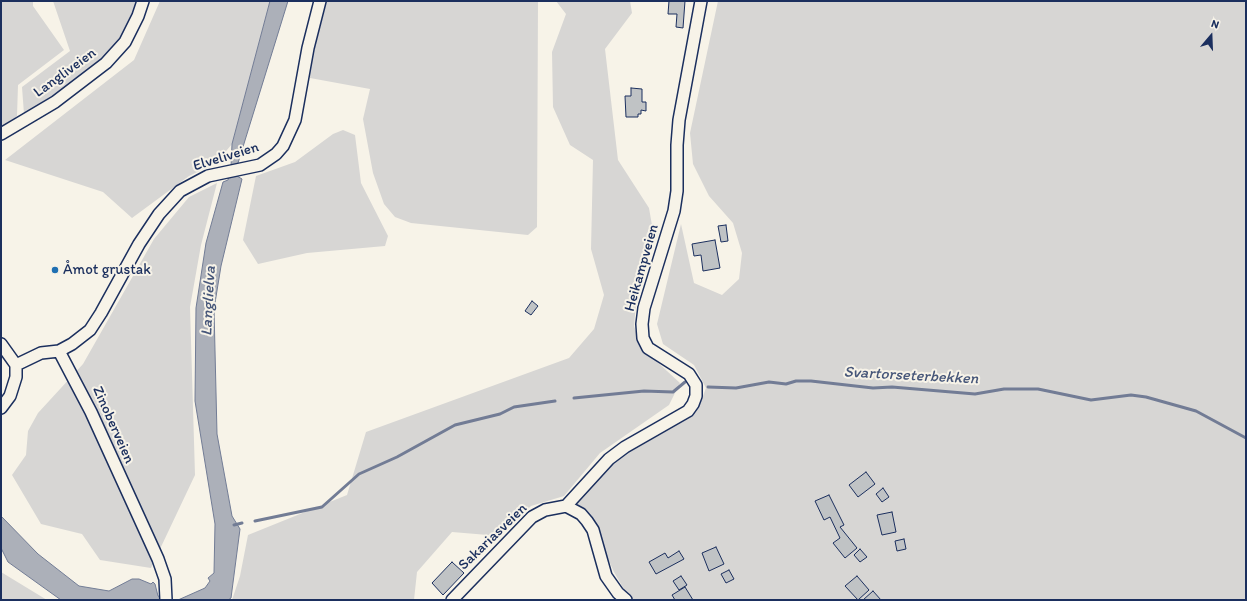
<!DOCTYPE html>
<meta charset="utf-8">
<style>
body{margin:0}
#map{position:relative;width:1247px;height:601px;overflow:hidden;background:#f7f3e8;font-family:Itim,sans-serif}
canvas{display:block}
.frame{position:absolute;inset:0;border:2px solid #1b2f5e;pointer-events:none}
.north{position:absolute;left:1191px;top:16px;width:40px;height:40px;-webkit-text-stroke:3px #f7f3e8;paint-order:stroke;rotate:19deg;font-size:11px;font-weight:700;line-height:16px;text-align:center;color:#1b2f5e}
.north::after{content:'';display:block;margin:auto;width:14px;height:18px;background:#1b2f5e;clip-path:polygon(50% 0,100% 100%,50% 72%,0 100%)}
</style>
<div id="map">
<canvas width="1247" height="601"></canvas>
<div class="frame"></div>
<div class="north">N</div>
</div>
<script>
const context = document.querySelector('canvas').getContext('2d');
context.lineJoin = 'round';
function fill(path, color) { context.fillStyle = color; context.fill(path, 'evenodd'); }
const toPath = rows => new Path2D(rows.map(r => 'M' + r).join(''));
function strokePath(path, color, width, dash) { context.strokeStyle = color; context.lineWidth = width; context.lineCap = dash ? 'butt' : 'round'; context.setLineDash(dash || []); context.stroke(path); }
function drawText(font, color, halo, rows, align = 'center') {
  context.font = font + ' Itim,sans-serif'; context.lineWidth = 4; context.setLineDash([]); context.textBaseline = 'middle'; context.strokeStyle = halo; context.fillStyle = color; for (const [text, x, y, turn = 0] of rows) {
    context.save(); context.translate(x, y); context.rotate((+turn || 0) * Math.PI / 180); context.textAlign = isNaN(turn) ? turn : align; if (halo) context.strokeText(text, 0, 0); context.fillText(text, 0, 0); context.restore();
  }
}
fill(toPath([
 [1,1,33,1,33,6,64,50,18,85,17,116,1,129],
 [53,1,138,1,130,23,112,49,85,74,24,114,22,87,70,51],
 [160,1,270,1,232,144,216,163,189,176,132,218,103,192,5,160,134,60],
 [327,1,538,1,537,227,528,235,411,223,395,217,384,204,373,173,363,119,370,89,310,78,310,66],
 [556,1,630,1,632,13,605,49,618,160,649,208,654,237,642,264,637,293,634,326,641,347,680,383,669,405,600,453,564,496,531,506,500,536,452,532,417,572,414,600,232,600,240,576,248,535,347,495,366,432,569,358,594,329,604,295,591,249,593,160,570,145,553,107,552,52,566,14],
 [718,1,1246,1,1246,600,632,600,629,598,614,572,588,514,575,503,621,454,700,404,706,388,694,365,663,344,657,324,681,224,694,283,722,295,739,279,742,253,733,223,709,196,693,164,690,133],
 [343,130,355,135,361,183,388,236,385,246,307,253,258,264,243,240,256,176,295,162,333,134],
 [217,183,201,245,190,307,195,475,151,568,100,560,82,534,41,524,12,475,26,455,28,431,38,413,83,364,154,239,189,197],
 [1,572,47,600,1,600]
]), '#d7d6d4');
const water = toPath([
 [270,1,288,1,238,163,237,176,242,179,221,266,214,309,217,434,232,516,240,529,231,598,228,600,178,600,205,588,210,581,208,578,214,573,215,524,195,401,196,308,206,243,223,182,228,180,231,167,232,144,270,1],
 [1,516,38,554,79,586,109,591,132,579,139,579,151,584,153,582,155,584,158,596,166,600,61,600,8,562,1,548,1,516]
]);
fill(water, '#acb0b9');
strokePath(water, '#727c95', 1);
strokePath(toPath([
 [708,387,736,388,769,382,786,384,796,381,811,381,873,388,892,387,975,394,1004,389,1038,389,1091,400,1131,395,1146,397,1196,411,1246,438],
 [574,398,644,391,673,392,685,382],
 [255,521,322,507,359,474,397,457,455,425,500,414,514,407,555,401],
 [234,525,242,523]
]), '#727c95', 3);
const building = toPath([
 [669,1,685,1,683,28,676,27,677,14,668,14,669,1],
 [631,88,642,89,642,102,646,102,646,111,641,110,641,114,638,114,638,117,626,117,625,96,631,96,631,88],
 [726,225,728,241,721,242,718,226,726,225],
 [715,240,720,268,703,271,701,255,694,256,692,244,715,240],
 [532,301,538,306,531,315,525,311,532,301],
 [866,472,875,484,858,497,849,485,866,472],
 [883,488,889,497,882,502,876,494,883,488],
 [829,495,844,525,840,527,857,548,845,558,833,543,840,538,830,517,824,520,815,501,829,495],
 [892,512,896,532,882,535,877,515,892,512],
 [904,539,906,549,897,551,895,541,904,539],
 [716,547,724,564,709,571,702,553,716,547],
 [860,549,867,557,860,562,854,555,860,549],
 [679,551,684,559,656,574,649,562,665,553,668,558,679,551],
 [452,562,464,573,443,595,432,583,452,562],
 [729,570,734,579,726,583,721,574,729,570],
 [681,576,687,585,679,590,673,581,681,576],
 [857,576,869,590,858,600,845,586,857,576],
 [685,587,693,600,675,600,672,595,685,587],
 [873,591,881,600,863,600,873,591]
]);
fill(building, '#c0c3c5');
strokePath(building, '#1b2f5e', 1);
const minor = toPath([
 [1,134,55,102,106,63,125,42,138,16,143,1],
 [1,344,16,365,16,377,10,396,1,408],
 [59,351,91,412,158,559,165,579,166,600],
 [16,365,41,353,59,351,72,344,90,330,101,313,139,244,159,214,180,191,208,176,260,165,276,154,283,146,295,120,308,48,320,1],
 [566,506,609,459,625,447,688,411,693,404,696,396,696,385,689,374,648,348,643,338,642,324,644,308,674,211,677,191,677,145,679,120,701,1],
 [452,600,532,517,545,510,566,506,581,514,587,521,593,530,606,576,618,593,626,600]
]);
strokePath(minor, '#1b2f5e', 14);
strokePath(minor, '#f7f3e8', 11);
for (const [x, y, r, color] of [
 [55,270,4,"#1f6fb2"]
]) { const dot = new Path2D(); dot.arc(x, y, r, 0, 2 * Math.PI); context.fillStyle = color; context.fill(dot); strokePath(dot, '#f7f3e8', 1.5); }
drawText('15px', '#1b2f5e', '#f7f3e8', [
 ["Langliveien",65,73,-36],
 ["Elveliveien",226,157,-17],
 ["Heikampveien",642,268,-74],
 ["Zinoberveien",113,425,66],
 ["Sakariasveien",493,537,-44]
]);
drawText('15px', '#1b2f5e', '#f7f3e8', [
 ["Åmot grustak",63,270]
], 'left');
drawText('italic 16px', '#465679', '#f7f3e8', [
 ["Langlielva",209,301,-87],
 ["Svartorseterbekken",911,376,3]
]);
</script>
